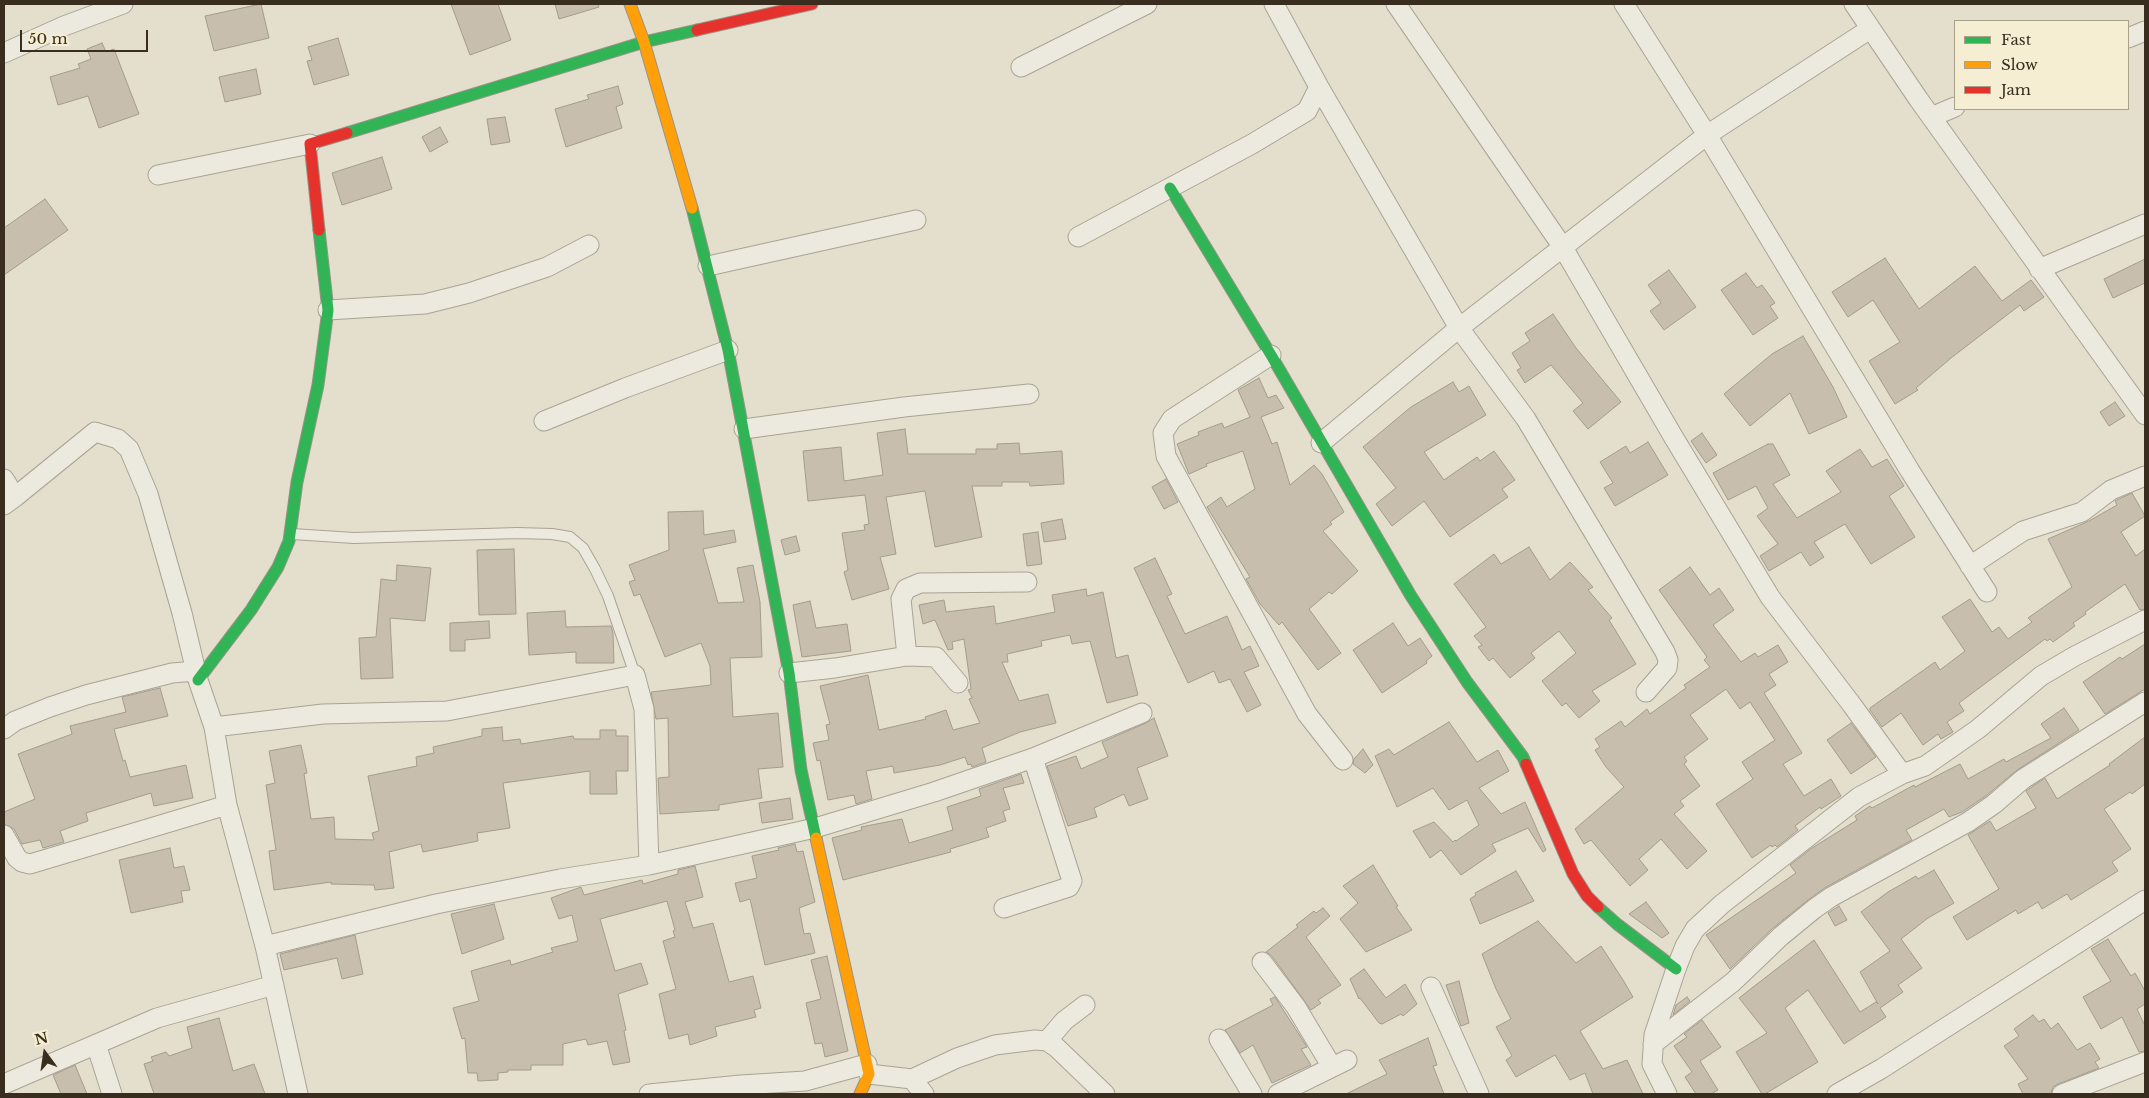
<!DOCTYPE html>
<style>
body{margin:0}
#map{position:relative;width:2149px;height:1098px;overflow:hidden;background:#e4dfcc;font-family:"Libre Baskerville",serif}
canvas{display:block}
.frame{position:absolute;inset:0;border:5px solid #382d1e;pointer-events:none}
.legend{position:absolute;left:1954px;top:20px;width:175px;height:90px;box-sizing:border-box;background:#f6eed2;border:1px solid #aaa18a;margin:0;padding:6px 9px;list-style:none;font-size:15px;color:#382d1e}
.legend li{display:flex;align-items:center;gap:10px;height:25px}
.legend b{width:25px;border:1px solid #aaa18a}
.north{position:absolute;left:20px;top:1028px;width:50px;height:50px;-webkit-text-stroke:4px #f6eed2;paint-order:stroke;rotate:346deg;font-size:14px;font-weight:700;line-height:20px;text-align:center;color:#382d1e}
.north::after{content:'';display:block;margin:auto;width:18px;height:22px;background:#382d1e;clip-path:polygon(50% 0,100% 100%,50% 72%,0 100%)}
.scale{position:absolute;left:20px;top:30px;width:128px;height:22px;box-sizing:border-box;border:2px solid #382d1e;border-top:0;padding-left:6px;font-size:15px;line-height:18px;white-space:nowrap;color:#382d1e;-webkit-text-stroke:4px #f6eed2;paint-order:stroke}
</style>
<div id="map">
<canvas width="2149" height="1098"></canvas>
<div class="frame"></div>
<ul class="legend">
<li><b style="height:6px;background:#30b455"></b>Fast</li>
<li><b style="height:6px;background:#ff9f0a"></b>Slow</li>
<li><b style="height:6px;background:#e5322d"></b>Jam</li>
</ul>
<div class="north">N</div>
<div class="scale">50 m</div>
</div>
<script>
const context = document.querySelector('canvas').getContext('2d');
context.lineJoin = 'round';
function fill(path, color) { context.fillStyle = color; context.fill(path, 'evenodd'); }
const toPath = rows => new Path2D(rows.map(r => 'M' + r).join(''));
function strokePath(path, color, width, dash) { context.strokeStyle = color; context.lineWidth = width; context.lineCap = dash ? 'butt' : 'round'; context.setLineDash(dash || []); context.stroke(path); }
const building = toPath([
 [261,4,269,38,214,51,205,16,261,4],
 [451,4,498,4,511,40,470,55,451,4],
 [555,4,598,4,599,7,559,19,555,4],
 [338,38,349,75,314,85,307,61,312,60,308,47,338,38],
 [102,43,106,52,114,49,139,114,99,128,88,96,58,105,50,77,80,68,78,64,91,59,87,49,102,43],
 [256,69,261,94,225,102,219,77,256,69],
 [618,86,623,104,616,107,622,128,566,147,555,109,589,99,587,95,618,86],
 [505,117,510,142,491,145,487,119,505,117],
 [440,127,448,142,430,152,422,137,440,127],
 [382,157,392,189,342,205,332,173,382,157],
 [45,199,68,230,4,275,4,228,45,199],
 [1885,258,1919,309,1975,266,2002,301,2031,280,2044,297,2024,311,2020,305,1951,358,1916,388,1918,390,1895,404,1869,361,1900,342,1873,300,1848,317,1832,292,1885,258],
 [2145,259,2145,283,2113,298,2104,279,2145,259],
 [1669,270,1696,307,1664,330,1650,311,1661,303,1648,285,1669,270],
 [1746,273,1757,288,1762,285,1775,303,1770,306,1778,318,1753,335,1721,290,1746,273],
 [1553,314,1576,348,1621,402,1588,429,1573,411,1583,403,1551,365,1525,383,1517,370,1521,368,1512,353,1530,341,1525,333,1553,314],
 [1803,336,1833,387,1847,417,1809,434,1790,393,1750,426,1724,394,1772,354,1803,336],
 [1259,378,1268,398,1276,395,1284,408,1261,417,1272,444,1277,442,1290,485,1314,465,1322,474,1344,512,1330,522,1332,524,1323,531,1358,571,1332,594,1329,592,1309,609,1341,653,1318,670,1282,622,1279,625,1260,604,1246,579,1250,577,1207,507,1221,497,1227,507,1255,489,1243,451,1206,464,1207,466,1189,474,1177,444,1199,435,1198,432,1222,423,1224,428,1250,417,1238,390,1259,378],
 [1453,382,1459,392,1469,386,1486,415,1424,452,1444,480,1477,457,1480,461,1494,451,1515,480,1502,489,1508,497,1450,537,1424,501,1392,526,1376,504,1396,488,1363,447,1411,407,1453,382],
 [2115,402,2125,416,2109,426,2100,412,2115,402],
 [905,429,908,454,976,454,976,449,997,449,997,444,1019,443,1020,454,1062,451,1064,484,1030,486,1029,482,1002,482,1002,486,972,486,982,537,935,547,925,491,886,497,896,554,880,557,889,589,852,600,844,572,848,570,842,533,865,530,864,525,869,524,865,495,808,501,803,451,841,447,844,481,883,475,877,433,905,429],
 [1702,433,1717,455,1706,463,1691,441,1702,433],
 [1648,442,1668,475,1615,506,1604,488,1613,483,1600,462,1626,446,1630,453,1648,442],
 [1768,444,1773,444,1790,475,1773,484,1797,518,1841,492,1826,471,1860,449,1872,467,1887,459,1904,486,1889,496,1915,537,1871,564,1845,524,1814,542,1824,557,1810,566,1801,552,1769,571,1760,556,1778,544,1757,516,1768,508,1756,486,1728,500,1713,473,1768,444],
 [1166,479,1178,502,1164,509,1152,487,1166,479],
 [2132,493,2145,516,2121,532,2136,556,2145,549,2145,609,2140,610,2125,584,2085,612,2086,614,2073,623,2075,626,2053,642,2050,639,2047,641,2045,639,1959,703,1964,711,1947,722,1953,732,1941,739,1938,734,1923,745,1901,713,1882,727,1870,710,1870,708,1935,662,1940,670,1965,651,1942,617,1970,599,1992,632,1999,627,2008,639,2032,622,2028,618,2072,587,2048,539,2089,521,2117,505,2115,501,2117,500,2132,493],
 [703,511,704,535,734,530,736,542,703,549,718,603,744,602,737,568,753,565,760,602,762,657,730,658,733,717,778,713,783,767,758,769,762,798,719,805,719,810,660,814,658,778,669,777,668,718,656,719,651,692,711,685,710,666,701,643,665,657,640,594,634,596,629,582,635,580,629,565,669,550,668,512,703,511],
 [1062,519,1066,539,1044,542,1041,523,1062,519],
 [1038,532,1042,564,1027,566,1023,534,1038,532],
 [796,536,800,551,785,555,781,540,796,536],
 [1529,547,1550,580,1570,562,1593,587,1588,590,1612,618,1609,620,1636,664,1592,691,1600,701,1579,718,1566,703,1562,706,1542,681,1576,653,1559,631,1531,653,1535,658,1510,678,1493,658,1489,661,1478,647,1482,645,1474,636,1486,627,1454,584,1494,554,1501,564,1529,547],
 [514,549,516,614,479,615,477,550,514,549],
 [1155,558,1172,594,1167,596,1185,634,1227,616,1242,650,1250,646,1259,666,1244,672,1261,705,1247,712,1230,679,1219,683,1214,671,1188,683,1134,568,1155,558],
 [397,565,431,568,425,621,390,618,393,678,361,679,359,638,376,637,381,579,396,581,397,565],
 [1690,567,1710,595,1719,588,1734,610,1713,625,1741,662,1755,653,1758,657,1778,645,1788,662,1769,674,1776,685,1764,693,1802,753,1783,764,1804,796,1831,779,1841,796,1821,809,1820,807,1795,826,1798,830,1777,847,1775,845,1772,847,1771,845,1752,858,1716,804,1753,779,1742,762,1775,740,1750,702,1740,709,1726,689,1690,715,1708,739,1684,757,1687,761,1684,764,1700,786,1680,801,1684,806,1674,814,1707,851,1687,869,1661,839,1639,859,1648,870,1630,886,1591,840,1584,844,1575,829,1624,787,1606,767,1595,750,1600,747,1595,739,1621,721,1625,727,1647,709,1650,714,1686,688,1684,685,1710,667,1704,660,1707,657,1659,590,1690,567],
 [1086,589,1087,596,1103,592,1116,658,1128,655,1138,695,1107,703,1090,641,1072,644,1070,635,1041,641,1042,646,1007,654,1008,662,1002,662,1019,701,1048,694,1056,723,1020,732,982,748,986,762,972,767,971,764,968,765,965,757,940,765,894,773,893,766,866,771,872,799,856,804,854,795,828,800,820,760,817,761,813,743,829,740,826,725,830,724,820,686,868,675,879,730,926,719,925,717,946,710,953,730,980,723,969,699,972,698,968,690,971,689,964,639,952,642,953,649,948,650,935,620,923,624,919,605,944,600,946,612,994,606,996,624,1055,612,1052,595,1086,589],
 [810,601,816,628,847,624,851,651,802,657,793,605,810,601],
 [565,611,566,627,611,626,613,633,614,663,576,663,576,652,529,655,527,613,565,611],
 [489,621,490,638,465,640,465,651,450,651,450,623,489,621],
 [1393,623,1408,646,1420,638,1432,656,1426,661,1427,663,1382,693,1353,650,1393,623],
 [2145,644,2145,689,2105,714,2083,682,2120,657,2122,659,2145,644],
 [160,688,168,716,114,729,123,761,125,760,130,777,186,765,193,798,154,806,151,793,86,813,88,821,60,831,64,842,43,848,40,840,22,844,14,829,4,824,4,812,35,799,18,754,72,734,70,726,126,712,122,697,160,688],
 [2064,708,2079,730,2017,770,1987,795,1962,812,1949,817,1944,809,1906,830,1912,840,1826,887,1808,900,1773,928,1730,969,1706,935,1796,873,1790,865,1812,848,1857,820,1855,816,1870,806,1872,808,1914,785,1915,787,1960,764,1968,779,2004,759,2006,762,2051,738,2041,724,2064,708],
 [1154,718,1168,756,1137,768,1148,799,1129,806,1124,794,1094,808,1097,817,1068,826,1047,766,1076,756,1081,769,1108,757,1102,742,1146,723,1154,718],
 [1449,722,1477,762,1498,750,1509,771,1479,788,1501,814,1525,802,1546,850,1543,852,1528,828,1492,844,1496,851,1461,875,1441,850,1430,858,1413,831,1434,822,1453,842,1455,840,1456,841,1479,825,1467,800,1449,810,1433,788,1397,807,1375,756,1389,749,1394,755,1449,722],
 [1851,723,1876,757,1851,774,1827,740,1851,723],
 [502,727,503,741,520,739,521,744,573,736,574,739,600,739,600,730,616,730,616,736,628,736,628,771,616,771,617,794,590,794,590,771,503,783,510,828,477,833,478,841,423,852,421,844,389,852,394,888,375,890,374,885,331,884,331,882,274,890,269,851,276,850,266,785,275,783,269,751,301,745,307,773,304,774,311,819,334,817,335,839,374,840,372,833,379,831,368,776,417,766,416,757,434,753,433,747,482,736,482,729,502,727],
 [2145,737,2145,784,2132,794,2130,792,2104,809,2131,849,2112,862,2118,871,2071,900,2067,894,2042,909,2038,902,2018,914,2016,910,1967,940,1953,917,1999,889,1968,835,1990,821,1996,831,2036,808,2026,791,2045,778,2057,799,2110,765,2109,764,2145,737],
 [1363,749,1373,765,1365,773,1353,764,1354,759,1363,749],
 [1021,774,1024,783,1003,788,1010,809,1003,811,1006,821,986,828,989,837,950,849,951,852,843,880,832,838,862,830,861,827,902,819,909,843,953,830,947,807,981,796,979,789,1021,774],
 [790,798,793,819,762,823,759,803,790,798],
 [795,844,797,852,803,851,815,902,799,908,804,934,810,933,815,953,765,965,750,899,740,902,735,883,757,878,752,856,779,850,778,848,795,844],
 [170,848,174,868,184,866,190,890,181,891,183,902,131,913,119,860,170,848],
 [1373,865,1398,906,1396,907,1412,930,1366,952,1340,919,1358,903,1343,886,1373,865],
 [695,866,703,897,685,902,693,928,713,923,729,982,753,976,761,1008,754,1010,756,1017,715,1027,717,1036,690,1045,688,1034,669,1039,659,994,676,989,663,941,675,937,673,931,675,930,667,901,600,919,615,971,641,963,648,984,618,994,626,1030,624,1031,630,1062,613,1065,607,1041,588,1045,586,1039,563,1044,563,1065,531,1065,531,1070,508,1070,508,1072,498,1073,498,1080,478,1081,477,1073,468,1073,465,1038,462,1039,453,1008,479,1001,471,971,510,960,511,965,553,952,551,948,578,941,572,915,559,919,551,898,581,887,584,895,642,880,643,884,678,874,678,870,695,866],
 [1934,870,1954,903,1928,918,1901,939,1922,968,1898,985,1903,992,1880,1008,1886,1017,1844,1044,1808,990,1785,1008,1818,1062,1765,1094,1762,1094,1736,1052,1767,1033,1739,998,1814,940,1860,1012,1876,1002,1878,1004,1860,972,1890,951,1861,912,1888,892,1916,876,1918,879,1934,870],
 [1516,871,1534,901,1480,924,1470,899,1476,895,1475,893,1516,871],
 [1646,902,1669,933,1662,938,1629,914,1646,902],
 [494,904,504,939,462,954,451,914,494,904],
 [1839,906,1847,920,1835,926,1828,913,1839,906],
 [1323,908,1330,916,1306,937,1341,985,1318,1000,1321,1003,1311,1010,1271,955,1266,952,1298,927,1296,925,1314,911,1316,913,1323,908],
 [1538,921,1576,963,1601,946,1623,980,1633,997,1580,1031,1603,1069,1627,1060,1643,1094,1593,1094,1585,1073,1570,1080,1555,1055,1516,1077,1506,1060,1512,1056,1496,1027,1511,1019,1496,989,1482,954,1538,921],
 [355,935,363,974,342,979,337,958,284,970,280,954,355,935],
 [2108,939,2131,976,2135,973,2145,991,2145,1004,2137,1009,2145,1026,2145,1051,2139,1052,2122,1017,2101,1029,2083,997,2111,981,2091,949,2108,939],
 [827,956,848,1051,825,1057,822,1043,815,1044,806,1003,821,999,811,960,827,956],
 [1364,969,1386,998,1405,984,1417,1004,1403,1016,1401,1014,1382,1024,1379,1023,1360,998,1359,999,1350,979,1364,969],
 [1459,981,1469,1023,1461,1026,1446,985,1459,981],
 [1275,997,1307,1047,1301,1049,1311,1065,1272,1083,1253,1045,1240,1053,1225,1030,1273,1005,1270,999,1275,997],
 [1687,997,1690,1001,1673,1015,1676,1005,1687,997],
 [2033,1015,2039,1022,2044,1019,2051,1029,2058,1023,2077,1050,2090,1043,2100,1059,2095,1062,2099,1068,2058,1084,2053,1087,2051,1094,2023,1094,2018,1084,2028,1079,2004,1046,2019,1036,2014,1029,2033,1015],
 [219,1018,233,1071,254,1064,265,1094,154,1094,144,1064,153,1061,151,1057,166,1052,169,1056,192,1048,187,1027,219,1018],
 [1702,1020,1721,1047,1700,1061,1718,1090,1711,1094,1696,1094,1685,1077,1692,1072,1674,1046,1687,1037,1684,1034,1702,1020],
 [1428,1038,1437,1065,1433,1066,1444,1094,1346,1094,1387,1074,1379,1060,1428,1038],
 [75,1065,87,1094,61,1094,53,1075,75,1065]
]);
fill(building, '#c8bead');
strokePath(building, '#a49b8b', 1);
const lane = toPath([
 [292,534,354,538,517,533,552,534,570,537,583,548,595,569,608,596,635,675]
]);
const street = toPath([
 [1396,4,1562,246,1674,438,1770,597,1852,705,1902,774],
 [1624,4,1707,135,1910,471,1987,592],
 [1854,4,1919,100,2145,415],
 [2128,38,2145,31],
 [4,53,64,26,123,4],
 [1021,67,1147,4],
 [1319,87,1459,328,1526,419,1665,652,1668,660,1667,668,1646,692],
 [1931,117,1955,107],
 [158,175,310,144],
 [1078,237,1252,144,1307,111,1319,87,1274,4],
 [708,266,916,220],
 [2039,269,2145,224],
 [328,310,425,304,469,293,547,267,589,245],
 [1271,355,1172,419,1163,433,1166,456,1307,714,1343,760],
 [544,421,625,388,728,350],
 [744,429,904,407,1029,394],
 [1321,443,1459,328,1707,135,1870,29],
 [4,479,15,497,4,505],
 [15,497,95,432,118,439,129,449,148,494,182,613,198,680,214,727,227,805,265,946,298,1094],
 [1970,566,2023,531,2082,512,2111,490,2145,476],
 [907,656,901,599,906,589,920,583,1027,582],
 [789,673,835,668,907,656,936,657,958,683],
 [214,727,323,714,447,711,635,675,644,709,649,865],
 [4,729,15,721,50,707,86,695,172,673,196,671],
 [4,835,17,858,22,862,30,864,227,805],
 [1004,908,1069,887,1072,881,1033,758],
 [265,946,436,904,560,879,649,865,815,828,934,792,1033,758,1142,713],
 [1262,962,1296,1007,1332,1067],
 [1431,987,1479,1094],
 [1219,1039,1252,1094],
 [1047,1041,1064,1021,1085,1005],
 [96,1044,112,1094],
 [1653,1044,1733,982,1781,936,1814,909,1831,897,1968,822,1994,804,2023,779,2145,702],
 [869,1074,912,1079,924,1094],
 [912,1079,957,1058,995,1045,1035,1040,1047,1041,1056,1047,1105,1094],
 [4,1084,157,1018,274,985],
 [649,1094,741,1085,805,1081,867,1064],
 [1278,1094,1347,1060],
 [1667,1094,1652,1064,1654,1035,1676,969,1685,946,1695,929,1722,904,1859,797,1902,774,1925,766,1978,729,2041,676,2075,656,2145,620],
 [1837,1094,1881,1069,2145,900],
 [2062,1094,2145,1062]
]);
const fast = toPath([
 [347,133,644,42,697,30],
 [1170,188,1271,355,1411,596,1467,682,1523,757,1526,764],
 [692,208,728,350,789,673,801,770,816,838],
 [198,680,251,610,278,567,289,541,297,482,318,385,328,310,319,230],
 [1598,907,1617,924,1676,969]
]);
const slow = toPath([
 [630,4,644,42,692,208],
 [816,838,869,1074,860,1094]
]);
const jam = toPath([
 [697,30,812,4],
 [319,230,310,144,347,133],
 [1526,764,1573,874,1587,896,1598,907]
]);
strokePath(lane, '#a9a395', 12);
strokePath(street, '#a9a395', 21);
strokePath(fast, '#999386', 13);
strokePath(slow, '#999386', 13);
strokePath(jam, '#999386', 13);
strokePath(lane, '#ece9de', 10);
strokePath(street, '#ece9de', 19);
strokePath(fast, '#30b455', 11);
strokePath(slow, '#ff9f0a', 11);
strokePath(jam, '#e5322d', 11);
</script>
